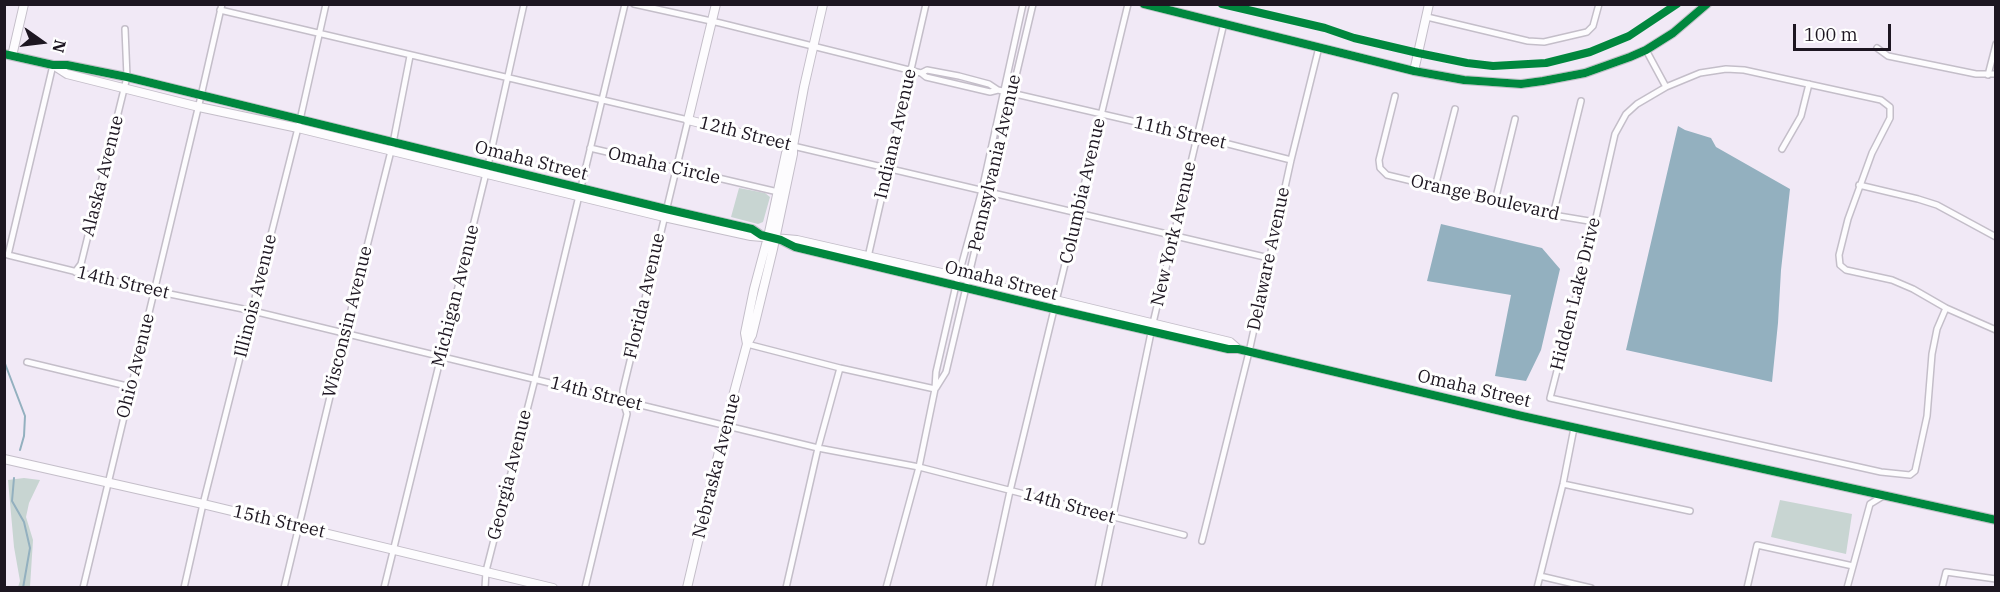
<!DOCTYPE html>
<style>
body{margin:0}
#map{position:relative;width:2000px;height:592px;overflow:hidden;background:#f1e9f6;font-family:"IBM Plex Serif",serif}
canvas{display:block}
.frame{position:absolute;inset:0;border:6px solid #1d1621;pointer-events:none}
.north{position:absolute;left:12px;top:12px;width:60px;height:60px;-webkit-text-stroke:4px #fff;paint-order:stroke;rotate:104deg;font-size:16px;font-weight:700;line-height:24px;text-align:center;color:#1d1621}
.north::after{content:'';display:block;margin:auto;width:21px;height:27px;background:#1d1621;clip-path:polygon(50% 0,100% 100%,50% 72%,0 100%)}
.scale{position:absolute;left:1793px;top:24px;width:98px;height:27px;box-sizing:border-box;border:3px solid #1d1621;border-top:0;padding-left:8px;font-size:18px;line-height:21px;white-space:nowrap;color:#1d1621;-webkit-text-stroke:4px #fff;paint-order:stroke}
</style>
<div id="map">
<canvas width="2000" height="592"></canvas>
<div class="frame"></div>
<div class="north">N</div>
<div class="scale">100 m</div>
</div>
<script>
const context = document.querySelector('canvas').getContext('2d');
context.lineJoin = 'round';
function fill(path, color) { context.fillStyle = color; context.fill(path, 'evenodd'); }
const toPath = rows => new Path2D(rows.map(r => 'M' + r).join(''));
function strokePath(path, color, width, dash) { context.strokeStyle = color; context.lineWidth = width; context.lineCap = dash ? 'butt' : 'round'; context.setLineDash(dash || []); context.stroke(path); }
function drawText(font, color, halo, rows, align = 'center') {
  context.font = font + ' "IBM Plex Serif",serif'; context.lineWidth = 6; context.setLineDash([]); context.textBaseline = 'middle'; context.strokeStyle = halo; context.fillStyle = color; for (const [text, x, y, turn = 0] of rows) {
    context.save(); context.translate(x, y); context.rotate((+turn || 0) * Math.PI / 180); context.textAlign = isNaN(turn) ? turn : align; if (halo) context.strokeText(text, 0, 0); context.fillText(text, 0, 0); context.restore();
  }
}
fill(toPath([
 [739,188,765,193,770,197,763,222,758,224,731,217],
 [24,478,40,480,29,503,26,517,33,540,30,587,18,587,20,581,14,547,8,480],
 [1780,500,1852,514,1846,554,1771,537]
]), '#c8d5d2');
fill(toPath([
 [1678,126,1685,130,1711,138,1716,147,1790,189,1781,270,1778,323,1772,382,1626,350],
 [1441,224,1542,248,1560,269,1541,350,1526,381,1495,376,1511,295,1427,281]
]), '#93b0bf');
strokePath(toPath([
 [4,361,25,416,24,436,20,450],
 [14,478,12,501,24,522,30,548,23,588]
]), '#93b0bf', 2);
const street = toPath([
 [634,4,720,23,921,73,926,77,990,92,998,90],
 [220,10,688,120,623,390,623,401,627,414,585,588],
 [1427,17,1528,41,1544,42,1587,32,1593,26,1599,4],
 [1877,48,1888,56,1976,74,1996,74],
 [1646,50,1666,87],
 [53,65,8,255,155,291,253,311,818,448,919,467,1184,535],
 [921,73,927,70,959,76,989,84,998,90,1197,136,1291,160],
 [1988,75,1996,44],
 [1395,96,1379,160,1380,168,1387,175,1553,215,1595,222],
 [793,146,1269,258],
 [590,148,778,192],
 [1782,149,1801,116,1809,84],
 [1859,185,1918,199,1937,205,1996,237],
 [1435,187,1455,109],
 [1495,201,1515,119],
 [1553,215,1581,101],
 [868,257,926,4],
 [75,272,81,264,127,77,125,29],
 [1946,308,1937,329,1932,354,1927,416,1915,471,1910,475,1881,472,1550,398,1595,222,1615,134,1626,114,1637,104,1666,87,1700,73,1726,69,1744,70,1881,100,1890,107,1890,118,1872,153,1848,219,1839,255,1840,265,1846,270,1892,280,1913,289,1946,308,1996,330],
 [747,344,840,368,935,389],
 [27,362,131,387],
 [936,388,946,372,1033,4],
 [1563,484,1690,511],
 [1202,541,1249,352,1291,160,1319,47],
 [1540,576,1591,588],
 [83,588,201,96,222,4],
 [184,588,203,504,300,120,326,4],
 [284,588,345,334,393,143,410,56],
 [384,588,489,161,524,4],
 [485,588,486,571,535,379,625,4],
 [786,588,818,448,840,368],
 [886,588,919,467,935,389,936,372,956,285,982,190,1023,4],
 [989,588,1010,491,1128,4],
 [1098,588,1153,323,1224,23],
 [1537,588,1563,484,1574,428],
 [1747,588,1757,545,1853,566],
 [1847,588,1870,504,1883,496],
 [1942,588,1946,572,1996,579]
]);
const secondary = toPath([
 [716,4,688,120,793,146],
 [1144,4,1414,71,1464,80,1521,84,1543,81,1585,73,1630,57,1646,50,1673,33,1707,4],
 [4,54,53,65,67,65,127,77,666,209,752,229,761,235],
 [12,56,24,4],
 [53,65,67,74,199,107,298,128,664,217,751,236,797,240,968,279,1230,342,1238,349],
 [1414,71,1429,4],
 [781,240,795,247,1054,309,1228,349,1238,349,1522,416,1996,520],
 [747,344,745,333,754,289,768,237,786,153,793,146],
 [4,459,203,504,553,588],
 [687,588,725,426,747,344,752,335,773,249,793,154,793,146,804,87,823,4]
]);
strokePath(street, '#c4bec9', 8);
strokePath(secondary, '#c4bec9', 10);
strokePath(street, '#fdfcfe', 5);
strokePath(secondary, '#fdfcfe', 8);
strokePath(toPath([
 [1144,4,1414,71,1464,80,1521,84,1543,81,1585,73,1630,57,1646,50,1673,33,1707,4],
 [1222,4,1325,28,1354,38,1418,53,1467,63,1493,66,1546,63,1590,52,1629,36,1677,4],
 [4,54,53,65,67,65,127,77,666,209,752,229,761,235,781,240,795,247,1054,309,1228,349,1238,349,1522,416,1996,520]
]), '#00873e', 8);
drawText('18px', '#1d1621', '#fff', [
 ["11th Street",1180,133,13],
 ["12th Street",745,134,14],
 ["Indiana Avenue",896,134,-77],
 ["Omaha Street",531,161,14],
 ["Pennsylvania Avenue",995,163,-77],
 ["Omaha Circle",664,166,13],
 ["Alaska Avenue",103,176,-76],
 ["Columbia Avenue",1083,191,-77],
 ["Orange Boulevard",1485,198,13],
 ["New York Avenue",1174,234,-77],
 ["Delaware Avenue",1269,259,-78],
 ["Omaha Street",1001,281,14],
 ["14th Street",123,283,13],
 ["Hidden Lake Drive",1576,294,-76],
 ["Illinois Avenue",256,296,-76],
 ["Michigan Avenue",456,296,-76],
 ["Florida Avenue",645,296,-77],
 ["Wisconsin Avenue",348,322,-76],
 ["Ohio Avenue",136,366,-76],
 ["Omaha Street",1474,389,13],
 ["14th Street",596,394,14],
 ["Nebraska Avenue",717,466,-76],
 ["Georgia Avenue",510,475,-76],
 ["14th Street",1069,506,15],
 ["15th Street",279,522,13]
]);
</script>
